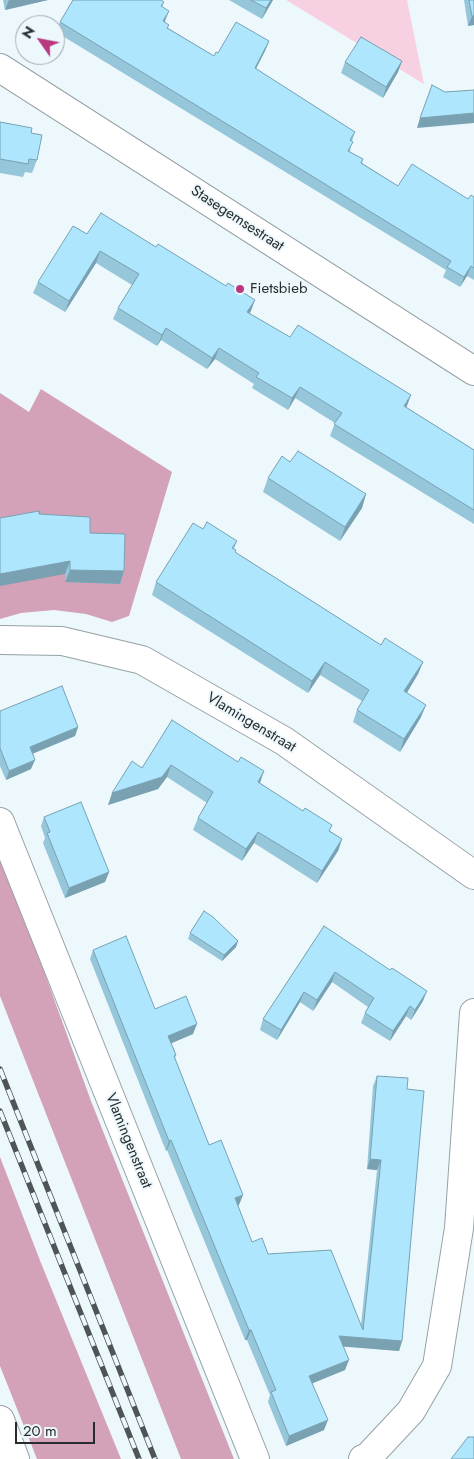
<!DOCTYPE html>
<style>
body{margin:0}
#map{position:relative;width:474px;height:1459px;overflow:hidden;background:#edf8fd;font-family:Jost,sans-serif}
canvas{display:block}
.north{position:absolute;left:15px;top:15px;width:50px;height:50px;box-sizing:border-box;background:#edf8fd;border:1px solid #9ea6aa;border-radius:50%;rotate:303deg;font-size:14px;font-weight:700;line-height:20px;text-align:center;color:#282c2d}
.north::after{content:'';display:block;margin:auto;width:18px;height:22px;background:#ba3880;clip-path:polygon(50% 0,100% 100%,50% 72%,0 100%)}
.scale{position:absolute;left:15px;top:1422px;width:80px;height:22px;box-sizing:border-box;border:2px solid #282c2d;border-top:0;padding-left:6px;font-size:15px;line-height:18px;white-space:nowrap;color:#282c2d;-webkit-text-stroke:4px #edf8fd;paint-order:stroke}
</style>
<div id="map">
<canvas width="474" height="1459"></canvas>
<div class="north">N</div>
<div class="scale">20 m</div>
</div>
<script>
const context = document.querySelector('canvas').getContext('2d');
context.lineJoin = 'round';
function fill(path, color) { context.fillStyle = color; context.fill(path, 'evenodd'); }
const toPath = rows => new Path2D(rows.map(r => 'M' + r).join(''));
function strokePath(path, color, width, dash) { context.strokeStyle = color; context.lineWidth = width; context.lineCap = dash ? 'butt' : 'round'; context.setLineDash(dash || []); context.stroke(path); }
function drawText(font, color, halo, rows, align = 'center') {
  context.font = font + ' Jost,sans-serif'; context.lineWidth = 4; context.setLineDash([]); context.textBaseline = 'middle'; context.strokeStyle = halo; context.fillStyle = color; for (const [text, x, y, turn = 0] of rows) {
    context.save(); context.translate(x, y); context.rotate((+turn || 0) * Math.PI / 180); context.textAlign = isNaN(turn) ? turn : align; if (halo) context.strokeText(text, 0, 0); context.fillText(text, 0, 0); context.restore();
  }
}
fill(toPath([
 [286,0,407,0,424,84]
]), '#f7d1e1');
fill(toPath([
 [41,389,172,472,129,616,112,622,86,614,54,610,21,613,0,619,0,393,29,412],
 [0,857,16,894,91,1101,234,1459,181,1459,0,996],
 [0,1157,41,1263,121,1459,37,1459,0,1366]
]), '#d4a2b8');
const street = toPath([
 [0,640,62,641,142,660,284,741,474,875],
 [0,822,255,1459],
 [0,1420,15,1459],
 [363,1459,368,1457,411,1411,437,1366,459,1228,474,1013]
]);
const secondary = toPath([
 [0,68,474,371]
]);
strokePath(street, '#96a1a5', 30);
strokePath(secondary, '#96a1a5', 30);
strokePath(street, '#fff', 28);
strokePath(secondary, '#fff', 28);
const rail = toPath([
 [0,1069,155,1459],
 [0,1111,139,1459]
]);
strokePath(rail, '#4f5456', 5.5);
strokePath(rail, '#edf8fd', 4, [11]);
fill(toPath([
 [3,0,48,0,5,10],
 [229,0,273,0,262,19],
 [464,0,474,0,474,25,468,26],
 [164,2,162,7,165,22,168,28,214,56,218,53,269,41,265,51,256,69,355,132,352,141,350,152,363,159,362,163,398,186,468,199,474,197,474,280,467,276,460,287,443,277,446,270,56,32,60,22],
 [402,61,398,72,383,98,341,73,345,62],
 [0,122,31,133,37,160,32,173,25,172,23,177,0,173],
 [87,234,251,311,249,313,406,407,474,450,474,524,330,436,335,423,295,398,288,410,252,388,254,384,215,359,207,369,161,340,157,346,113,319,118,308,132,285,96,263,65,312,33,293,38,282],
 [290,462,366,494,362,508,340,541,263,492,268,478],
 [39,514,90,533,124,571,120,584,65,582,65,574],
 [203,529,237,541,234,549,235,552,381,645,423,662,418,674,407,693,421,717,400,752,353,722,357,710,362,701,320,675,308,693,152,595,156,582],
 [0,711,78,727,75,736,32,754,31,769,6,780,0,766],
 [172,720,260,783,342,839,338,851,317,883,254,843,242,861,193,830,198,818,207,803,167,777,158,789,108,805,142,768],
 [44,817,109,872,105,882,65,898,43,843,45,838,41,826],
 [324,926,423,1001,411,1020,406,1016,390,1041,361,1023,365,1013,368,1007,332,982,313,1011,300,1002,277,1040,260,1030,263,1019],
 [190,933,238,941,236,947,222,961,188,939],
 [93,950,155,1009,193,1034,171,1043,176,1055,175,1058,209,1145,239,1205,238,1206,252,1242,268,1254,361,1325,377,1170,367,1169,373,1086,377,1076,407,1089,402,1341,399,1351,344,1346,345,1370,312,1383,324,1430,286,1446,268,1402,270,1395,247,1340,245,1340,167,1150,166,1151,90,959]
]), '#95c6da');
fill(toPath([
 [9,0,48,0,5,10],
 [271,0,273,0,262,19,266,8],
 [169,11,165,21,159,31,163,21],
 [472,16,474,16,474,25,468,26],
 [269,41,265,51,251,78,255,68],
 [402,61,398,72,383,98,386,87],
 [474,113,474,123,417,128,420,118],
 [100,251,96,263,65,312,69,301],
 [471,266,467,276,460,287,464,277],
 [255,300,251,311,243,324,247,312],
 [166,328,161,340,157,346,162,335],
 [219,348,215,359,207,369,212,358],
 [300,387,295,398,288,410,292,398],
 [411,395,407,406,400,417,404,406],
 [366,494,362,508,340,541,345,527],
 [70,561,65,574,0,586,0,574],
 [70,570,124,571,120,584,65,582],
 [325,662,320,675,308,693,312,681],
 [423,662,418,674,400,704,404,691],
 [426,705,421,717,400,752,404,739],
 [78,727,75,736,27,756,30,747],
 [35,760,31,769,6,780,9,771],
 [171,765,167,777,158,789,108,805,112,793],
 [264,771,260,783,258,782],
 [258,832,254,843,242,861,246,849],
 [342,839,338,851,317,883,322,871],
 [109,872,105,882,65,898,69,888],
 [238,941,236,947,222,961,224,955],
 [335,972,332,982,313,1011,317,1000],
 [427,991,423,1001,411,1020,415,1010],
 [304,992,300,1002,277,1040,281,1030],
 [410,1006,406,1016,390,1041,393,1031],
 [197,1024,193,1034,165,1046,168,1036],
 [171,1140,167,1150,166,1151,169,1141],
 [370,1159,381,1160,377,1170,367,1169],
 [243,1195,239,1205,231,1208,235,1198],
 [249,1330,251,1330,247,1340,245,1340],
 [339,1336,402,1341,399,1351,336,1346],
 [349,1360,345,1370,306,1386,309,1376],
 [328,1420,324,1430,286,1446,289,1436]
]), '#79a1b1');
const building = toPath([
 [73,0,161,0,164,2,161,6,169,11,163,21,169,25,167,28,214,56,216,52,218,53,236,22,269,41,255,68,355,132,350,140,353,142,348,151,363,159,361,163,398,186,412,164,468,199,471,195,474,197,474,268,471,266,464,277,447,267,451,261,60,22,73,0],
 [251,0,271,0,266,8,251,0],
 [469,0,474,0,474,16,472,16,469,0],
 [361,37,402,61,386,87,345,62,361,37],
 [432,85,445,92,474,90,474,113,420,118,432,85],
 [0,122,32,128,31,133,42,135,37,160,29,159,28,164,0,159,0,122],
 [101,213,156,247,158,244,226,286,228,283,255,300,247,312,290,337,298,325,411,395,404,406,474,450,474,510,334,424,342,413,300,387,292,398,256,377,259,373,219,348,212,358,166,328,162,335,118,308,139,274,100,251,69,301,38,282,73,226,87,234,101,213],
 [298,451,366,494,345,527,268,478,282,456,290,462,298,451],
 [39,511,39,514,90,517,90,533,125,534,124,571,70,570,70,561,0,574,0,518,39,511],
 [207,522,237,541,232,548,236,550,235,552,381,645,385,638,423,662,404,691,426,705,404,739,357,710,369,690,325,662,312,681,156,582,193,523,203,529,207,522],
 [62,686,78,727,30,747,35,760,9,771,0,748,0,711,62,686],
 [172,720,238,762,241,757,264,771,258,782,303,811,305,808,332,825,329,831,342,839,322,871,258,832,246,849,198,818,213,792,171,765,162,777,112,793,132,761,142,768,172,720],
 [81,802,109,872,69,888,47,833,50,832,44,817,81,802],
 [204,911,213,917,238,941,224,955,190,933,204,911],
 [324,926,390,970,392,968,427,991,415,1010,410,1006,393,1031,365,1013,374,998,335,972,317,1000,304,992,281,1030,263,1019,324,926],
 [126,936,155,1009,186,996,197,1024,168,1036,176,1055,174,1056,209,1145,221,1140,243,1195,235,1198,252,1242,262,1238,268,1254,331,1250,363,1330,381,1160,370,1159,377,1076,408,1078,407,1089,424,1091,402,1341,339,1336,349,1360,309,1376,328,1420,289,1436,271,1392,276,1390,251,1330,249,1330,171,1140,169,1141,93,950,126,936],
 [468,1437,474,1437,474,1459,451,1459,468,1437]
]);
fill(building, '#ade6fd');
strokePath(building, '#79a1b1', 1);
for (const [x, y, r, color] of [
 [240,289,5,"#ba3880"]
]) { const dot = new Path2D(); dot.arc(x, y, r, 0, 2 * Math.PI); context.fillStyle = color; context.fill(dot); strokePath(dot, '#edf8fd', 2); }
drawText('15px', '#282c2d', '#edf8fd', [
 ["Stasegemsestraat",237,219,33],
 ["Vlamingenstraat",251,723,31],
 ["Vlamingenstraat",128,1141,68]
]);
drawText('15px', '#282c2d', '#edf8fd', [
 ["Fietsbieb",250,289]
], 'left');
</script>
